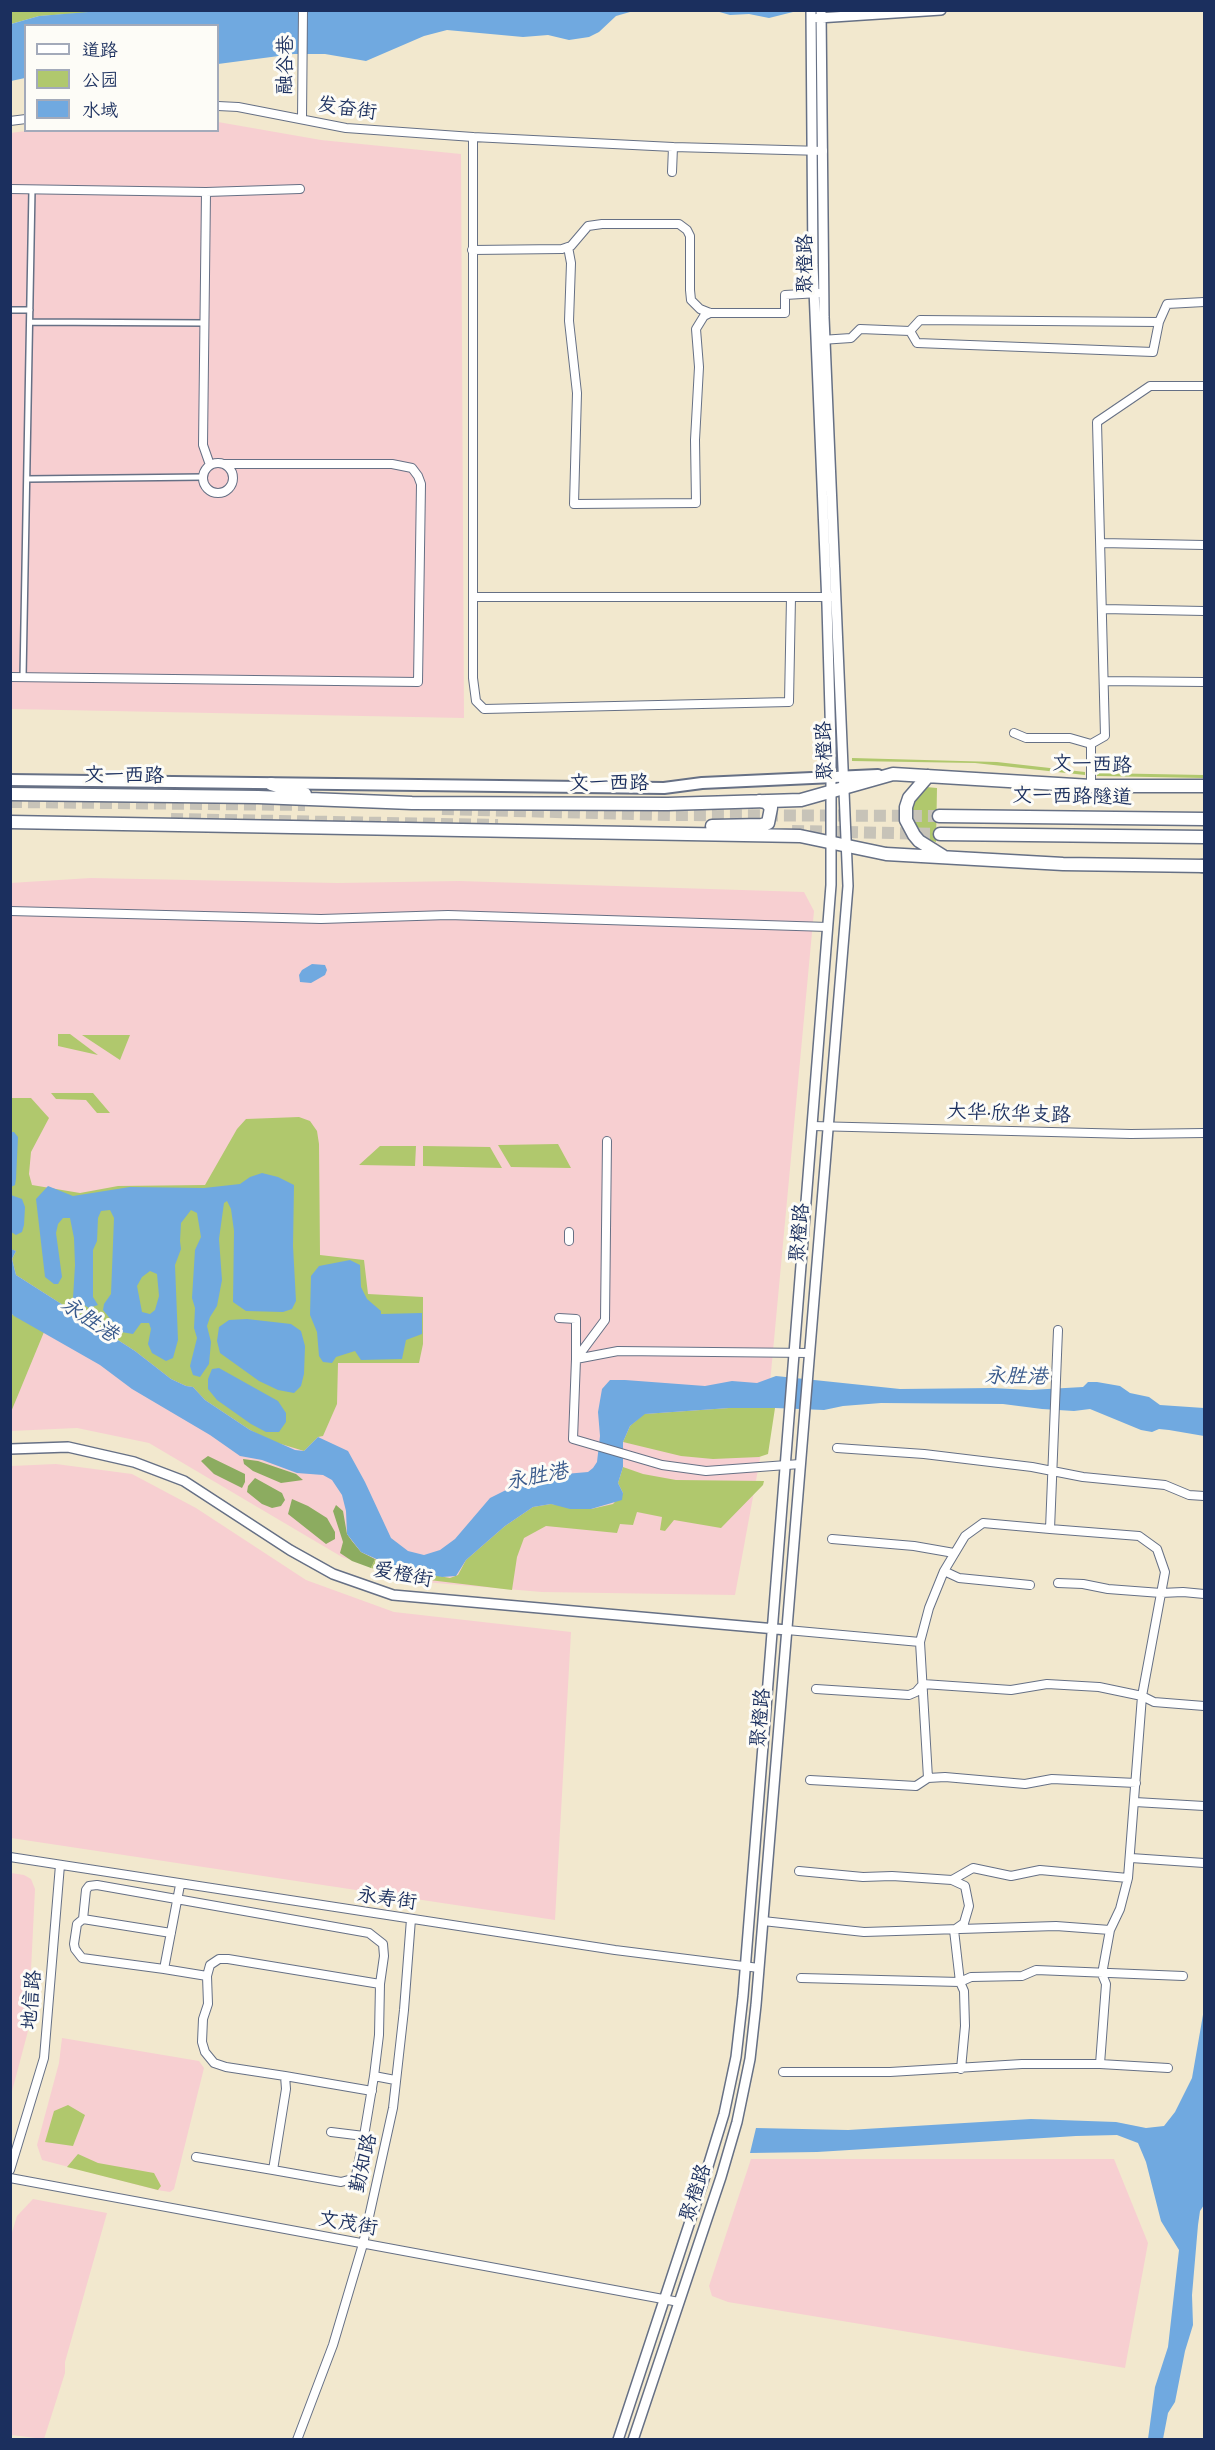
<!DOCTYPE html>
<meta charset="utf-8">
<style>
body{margin:0}
#map{position:relative;width:1215px;height:2450px;overflow:hidden;background:#f2e8ce;font-family:"Patrick Hand","LXGW WenKai TC",sans-serif}
canvas{display:block}
.frame{position:absolute;inset:0;border:12px solid #1b2f5e;pointer-events:none}
.legend{position:absolute;left:24px;top:24px;width:195px;height:108px;box-sizing:border-box;background:#fdfcf7;border:2px solid #a3aaba;margin:0;padding:8px 10px;list-style:none;font-size:18px;color:#1b2f5e}
.legend li{display:flex;align-items:center;gap:12px;height:30px}
.legend b{width:30px;border:2px solid #a3aaba}
</style>
<div id="map">
<canvas width="1215" height="2450"></canvas>
<div class="frame"></div>
<ul class="legend">
<li><b style="height:8px;background:#fff"></b>道路</li>
<li><b style="height:16px;background:#b0c86d"></b>公园</li>
<li><b style="height:16px;background:#70a9e0"></b>水域</li>
</ul>
</div>
<script>
const context = document.querySelector('canvas').getContext('2d');
context.lineJoin = 'round';
function fill(path, color) { context.fillStyle = color; context.fill(path, 'evenodd'); }
const toPath = rows => new Path2D(rows.map(r => 'M' + r).join(''));
function strokePath(path, color, width, dash) { context.strokeStyle = color; context.lineWidth = width; context.lineCap = dash ? 'butt' : 'round'; context.setLineDash(dash || []); context.stroke(path); }
function drawText(font, color, halo, rows, align = 'center') {
  context.font = font + ' "Patrick Hand","LXGW WenKai TC",sans-serif'; context.lineWidth = 6; context.setLineDash([]); context.textBaseline = 'middle'; context.strokeStyle = halo; context.fillStyle = color; for (const [text, x, y, turn = 0] of rows) {
    context.save(); context.translate(x, y); context.rotate((+turn || 0) * Math.PI / 180); context.textAlign = isNaN(turn) ? turn : align; if (halo) context.strokeText(text, 0, 0); context.fillText(text, 0, 0); context.restore();
  }
}
fill(toPath([
 [218,122,321,140,461,154,464,718,11,709,10,133,34,130,218,130],
 [91,878,338,883,459,881,804,892,814,911,766,1426,735,1595,542,1592,424,1582,342,1557,149,1443,77,1428,11,1431,10,883],
 [56,1464,132,1474,196,1508,306,1580,394,1612,571,1632,555,1920,11,1838,11,1466],
 [11,1873,24,1875,31,1879,35,1889,28,2031,11,2095],
 [62,2038,199,2061,204,2068,174,2189,170,2192,157,2190,42,2160,37,2145,59,2063],
 [751,2159,1114,2159,1148,2243,1125,2368,728,2302,712,2296,709,2286],
 [33,2199,107,2213,65,2362,65,2373,44,2439,11,2435,10,2239,17,2216]
]), '#f7cfd1');
fill(toPath([
 [11,11,113,11,39,16,11,24],
 [852,758,997,762,1085,772,1085,775,975,763,852,761],
 [1097,773,1204,775,1204,778,1097,776],
 [926,787,937,788,936,842,925,839,916,832,911,820,911,804],
 [58,1034,70,1034,98,1055,58,1046],
 [82,1035,130,1035,120,1060],
 [51,1093,93,1093,110,1113,97,1113,86,1100,56,1099],
 [10,1098,31,1098,49,1118,31,1152,29,1174,32,1185,80,1193,118,1186,205,1185,237,1129,246,1119,299,1117,310,1121,317,1131,319,1144,320,1255,364,1260,368,1294,423,1297,423,1344,419,1363,338,1363,337,1404,323,1436,318,1437,304,1451,271,1441,250,1430,205,1400,193,1387,186,1386,171,1379,135,1351,16,1275,12,1259,16,1251,10,1249],
 [558,1144,571,1168,511,1167,498,1145],
 [380,1146,416,1146,415,1166,359,1165],
 [423,1146,490,1147,502,1168,423,1166],
 [10,1313,44,1332,11,1412,10,1412],
 [729,1408,775,1408,768,1454,759,1457,713,1459,681,1456,623,1442,630,1426,644,1414],
 [623,1467,643,1474,676,1480,764,1481,763,1485,721,1528,674,1520,665,1531,660,1530,662,1517,637,1512,633,1525,620,1524,617,1533,546,1526,524,1538,517,1557,512,1590,421,1579,371,1568,375,1559,396,1568,450,1578,458,1575,466,1560,505,1526,533,1507,551,1504,591,1509,613,1504,623,1493,618,1483],
 [68,2105,85,2115,73,2146,45,2142,54,2111],
 [78,2154,98,2163,154,2173,161,2186,158,2190,67,2167]
]), '#b0c86d');
fill(toPath([
 [208,1456,245,1474,245,1482,242,1488,214,1474,201,1461],
 [243,1459,258,1461,296,1474,303,1480,281,1483,253,1471,244,1464],
 [255,1478,282,1493,285,1500,281,1506,272,1508,262,1504,247,1492,248,1486],
 [292,1499,308,1506,327,1518,335,1532,335,1539,326,1544,288,1514],
 [336,1505,343,1511,347,1534,352,1541,361,1552,375,1559,371,1568,352,1561,340,1553,343,1542,333,1511]
]), '#8cac60');
fill(toPath([
 [113,10,685,11,630,12,616,16,599,32,589,37,569,40,548,35,523,37,447,30,424,36,366,61,325,54,294,54,218,64,218,26,26,26,25,78,11,81,11,24,39,16],
 [716,11,797,11,769,18,749,14,730,15],
 [312,964,325,965,327,970,325,975,311,983,300,982,299,975,302,970],
 [10,1132,14,1132,18,1137,16,1179,15,1185,11,1187],
 [262,1173,278,1177,294,1185,293,1246,296,1301,292,1309,283,1312,246,1311,233,1302,234,1231,231,1209,227,1201,224,1203,219,1239,222,1280,217,1306,210,1317,207,1326,211,1342,209,1364,200,1377,193,1375,190,1366,197,1338,194,1328,195,1308,192,1298,195,1250,201,1237,197,1213,191,1210,181,1223,180,1241,181,1249,175,1265,178,1340,173,1358,166,1361,152,1353,148,1344,151,1329,149,1323,141,1323,133,1334,121,1332,103,1310,104,1304,111,1294,114,1218,110,1210,101,1211,98,1218,97,1241,93,1250,93,1297,98,1305,89,1308,73,1298,75,1265,74,1238,70,1218,63,1218,58,1224,56,1233,62,1277,58,1284,54,1284,45,1277,36,1199,48,1186,73,1196,130,1187,204,1188,240,1184,250,1177],
 [150,1271,157,1274,159,1296,155,1310,150,1314,142,1312,137,1286,142,1277],
 [11,1195,22,1199,25,1207,24,1225,22,1232,16,1235,11,1232],
 [11,1249,16,1251,12,1259,16,1275,135,1351,171,1379,186,1386,193,1387,205,1400,250,1430,295,1450,304,1451,318,1437,348,1451,365,1482,391,1538,408,1551,424,1555,440,1550,455,1539,490,1498,510,1488,565,1474,588,1472,593,1468,597,1462,600,1436,598,1412,602,1389,610,1380,625,1380,705,1386,732,1381,757,1383,776,1376,900,1389,993,1388,1030,1390,1083,1387,1088,1382,1097,1382,1120,1386,1130,1393,1149,1397,1160,1405,1204,1408,1204,1436,1169,1430,1159,1429,1152,1432,1141,1430,1090,1409,1074,1411,1042,1409,1003,1404,881,1403,843,1406,824,1410,775,1408,729,1408,645,1414,630,1426,623,1442,623,1467,618,1483,623,1493,622,1500,591,1509,570,1509,551,1504,533,1507,505,1526,466,1560,456,1576,442,1577,396,1568,361,1552,347,1534,346,1511,342,1495,332,1480,323,1475,297,1473,262,1460,240,1456,210,1435,132,1389,100,1365,14,1316,11,1313],
 [350,1260,360,1265,361,1287,367,1299,381,1311,381,1314,422,1313,422,1334,406,1340,402,1359,361,1360,355,1351,336,1357,332,1363,323,1362,319,1356,317,1332,310,1315,311,1276,319,1266],
 [247,1319,291,1324,301,1331,305,1346,304,1374,301,1386,294,1393,278,1390,259,1381,220,1353,217,1341,219,1327,229,1320],
 [219,1368,278,1401,286,1413,286,1422,279,1432,266,1432,251,1424,217,1400,208,1389,208,1379,212,1369],
 [1204,2009,1204,2205,1200,2211,1198,2225,1192,2295,1193,2325,1185,2351,1175,2402,1168,2413,1163,2439,1148,2439,1155,2387,1168,2347,1179,2250,1161,2221,1146,2162,1138,2143,1117,2135,1076,2136,817,2152,750,2153,756,2128,848,2130,1031,2119,1116,2122,1146,2128,1164,2126,1175,2112,1192,2078]
]), '#70a9e0');
strokePath(toPath([
 [10,802,305,805],
 [442,809,671,815,939,816],
 [171,819,498,825],
 [792,831,940,834]
]), '#c7c3b8', 12, [12, 6]);
const pedestrian = toPath([
 [10,310,30,310],
 [30,322,205,323],
 [27,479,203,477],
 [23,677,32,189]
]);
const minor = toPath([
 [218,106,238,107,346,128,473,137],
 [302,119,303,10],
 [10,121,26,119],
 [673,147,473,137,473,678,476,701,484,709,789,702,791,597],
 [672,172,673,147,823,151],
 [10,189,206,192,300,189],
 [206,192,203,445,210,465],
 [568,247,571,263,569,321,577,393,574,504,696,503,695,440,699,367,696,329,704,316,710,313],
 [472,250,562,249,571,246,588,226,602,224,679,224,687,230,690,236,690,290,691,300,700,309,710,313,785,313,785,295,819,293],
 [1159,322,920,320,910,331,917,343,1153,352,1159,322,1167,304,1204,302],
 [821,340,851,338,860,329,910,331],
 '203 478a15 15 0 1 1 30 0a15 15 0 1 1-30 0Z',
 [1101,543,1204,545],
 [473,597,832,597],
 [1103,609,1204,611],
 [10,677,418,682,421,484,418,476,412,468,392,464,225,464],
 [1104,681,1204,682],
 [1014,733,1026,738,1070,738,1091,744,1091,786],
 [1091,744,1105,736,1097,422,1150,386,1204,386],
 [10,911,321,919,448,915,828,927],
 [812,1126,1131,1134,1204,1133],
 [607,1141,605,1320,576,1359,573,1439,662,1465,706,1471,800,1464],
 [569,1241,569,1232],
 [559,1318,576,1319,576,1359,618,1351,809,1353],
 [837,1448,924,1454,1032,1467,1083,1477,1165,1485,1189,1495,1204,1496],
 [832,1539,914,1546,954,1553],
 [944,1571,959,1578,1030,1585],
 [1058,1583,1083,1584,1108,1589,1161,1593,1183,1592,1204,1594],
 [787,1630,920,1642,929,1608,944,1571,965,1536,983,1523,1050,1529],
 [920,1642,928,1778],
 [816,1689,909,1695,916,1692,923,1684,1011,1690,1047,1684,1099,1687,1142,1696,1154,1702,1204,1706],
 [810,1780,916,1786,928,1778,945,1777,1025,1784,1052,1779,1136,1783],
 [1135,1802,1204,1806],
 [10,1857,615,1950,759,1968],
 [1131,1858,1204,1863],
 [799,1871,863,1877,892,1876,952,1880,973,1868,1011,1876,1040,1870,1128,1878],
 [952,1880,965,1886,969,1906,964,1923,954,1930,960,1982,964,1991,965,2026,961,2069],
 [83,1919,86,1890,89,1886,97,1885,369,1933,383,1944,384,1956,380,1984,228,1959,219,1959,210,1965,207,1976,164,1969],
 [763,1921,864,1932,1056,1926,1110,1930,1120,1909,1128,1878,1142,1696,1165,1572,1157,1549,1139,1536,1050,1529,1058,1330],
 [171,1933,83,1919,77,1924,74,1944,75,1949,82,1958,164,1969,180,1885],
 [801,1978,960,1982,971,1977,1022,1976,1036,1970,1183,1976],
 [1100,2064,1106,1984,1102,1974,1110,1930],
 [783,2072,890,2072,1022,2064,1100,2064,1168,2068],
 [285,2076,372,2091],
 [374,2076,379,2035,380,1984],
 [331,2132,364,2136],
 [196,2157,273,2170,286,2089,285,2076,226,2067,214,2063,205,2052,202,2042,203,2019,208,2004,207,1976],
 [10,2170,44,2058,60,1865],
 [273,2170,341,2182,352,2179,356,2175,364,2136,374,2076,395,2080],
 [10,2178,679,2302],
 [297,2440,333,2345,363,2244,393,2108,404,2010,411,1919]
]);
const tertiary = toPath([
 [818,18,941,10],
 [10,1449,68,1447,134,1462,184,1481,290,1550,333,1574,393,1595,787,1630],
 [618,2440,705,2176,724,2114,736,2057,743,1996,770,1658,831,885,831,747,827,605,813,265,811,10],
 [633,2440,721,2177,737,2122,750,2059,756,2005,848,886,824,317,821,10]
]);
const secondary = toPath([
 [10,780,664,788,702,783,878,775]
]);
const primary = toPath([
 [928,776,909,798,906,807,906,820,914,835,919,841,943,856],
 [271,784,305,794],
 [10,794,258,797,412,803,668,804,801,800,893,774,1091,786,1204,786],
 [10,822,800,836,886,854,1063,864,1204,866],
 [712,826,762,825,768,823,771,808,766,802,759,801]
]);
const trunk = toPath([
 [939,816,1204,819],
 [940,834,1204,837],
 [1202,866,1204,866]
]);
strokePath(pedestrian, '#667085', 8);
strokePath(minor, '#667085', 10);
strokePath(tertiary, '#667085', 12);
strokePath(secondary, '#667085', 14);
strokePath(primary, '#667085', 15);
strokePath(trunk, '#667085', 15);
strokePath(pedestrian, '#fff', 5);
strokePath(minor, '#fff', 8);
strokePath(tertiary, '#fff', 9);
strokePath(secondary, '#fff', 10);
strokePath(primary, '#fff', 12);
strokePath(trunk, '#fff', 12);
drawText('20px', '#1b2f5e', '#fdfcf7', [
 ["融谷巷",286,65,-89],
 ["发奋街",347,109,8],
 ["聚橙路",806,264,-90],
 ["聚橙路",825,751,-92],
 ["文一西路",1092,765,2],
 ["文一西路",124,776,1],
 ["文一西路",609,784],
 ["文一西路隧道",1072,797,1],
 ["大华·欣华支路",1009,1114,2],
 ["聚橙路",800,1233,-85],
 ["爱橙街",403,1575,11],
 ["聚橙路",761,1718,-85],
 ["永寿街",387,1899,8],
 ["地信路",32,2000,-85],
 ["勤知路",364,2163,-77],
 ["聚橙路",696,2193,-72],
 ["文茂街",348,2224,10]
]);
drawText('italic 21px', '#395a8c', '#fdfcf7', [
 ["永胜港",89,1320,34],
 ["永胜港",1016,1377,1],
 ["永胜港",537,1477,-11]
]);
</script>
